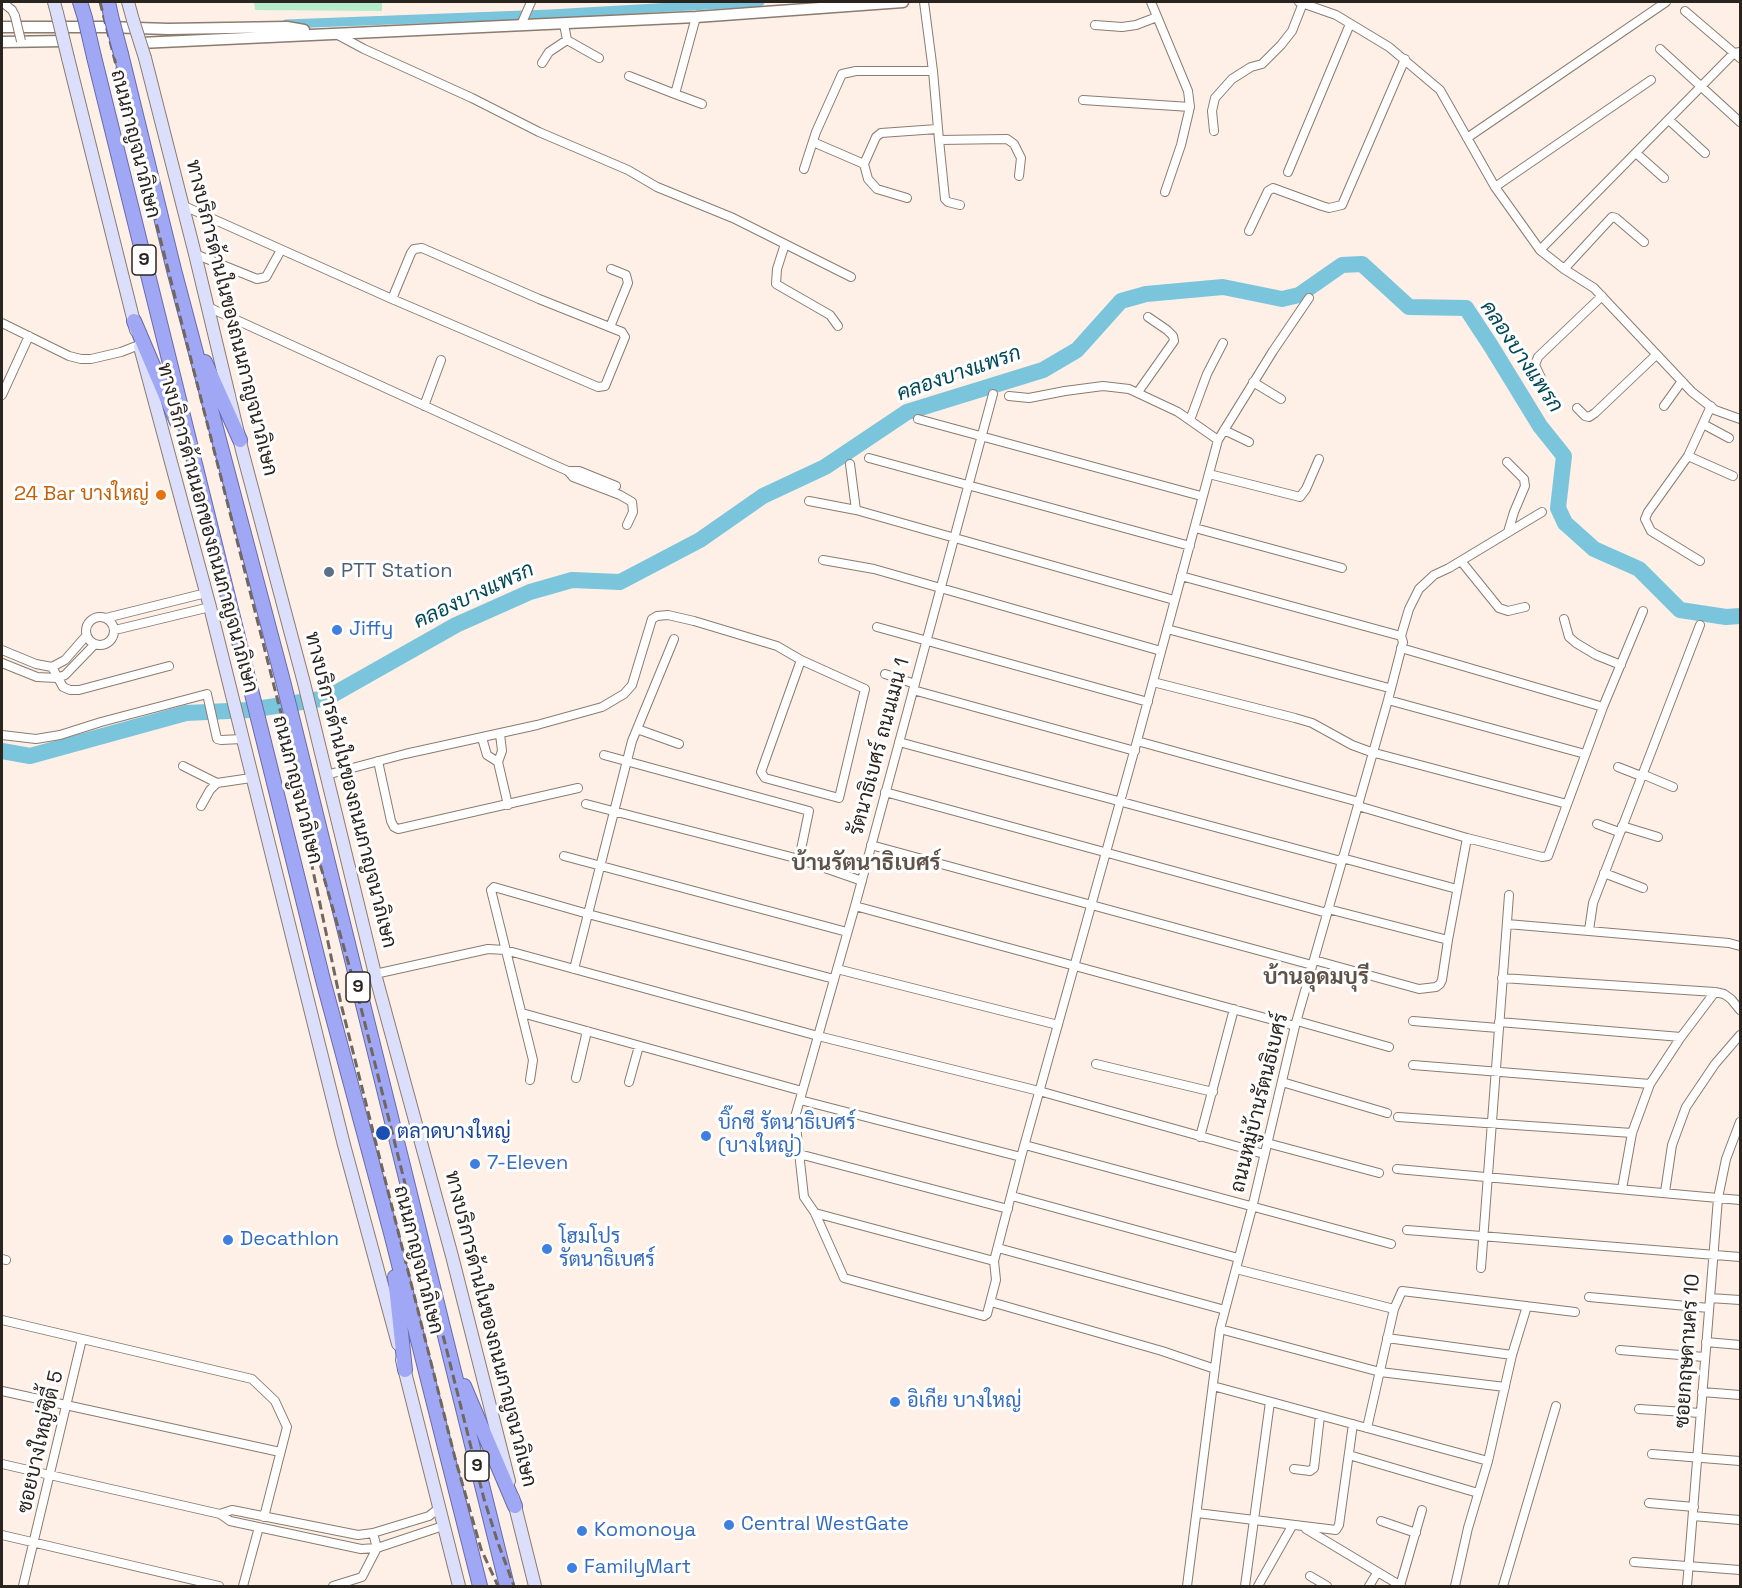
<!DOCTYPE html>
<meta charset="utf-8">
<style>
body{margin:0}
#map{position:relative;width:1742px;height:1588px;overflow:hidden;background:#fef0e6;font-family:"Space Grotesk",sans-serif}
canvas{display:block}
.frame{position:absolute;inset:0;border:3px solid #2a241f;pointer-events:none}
</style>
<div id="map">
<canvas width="1742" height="1588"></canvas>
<div class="frame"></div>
</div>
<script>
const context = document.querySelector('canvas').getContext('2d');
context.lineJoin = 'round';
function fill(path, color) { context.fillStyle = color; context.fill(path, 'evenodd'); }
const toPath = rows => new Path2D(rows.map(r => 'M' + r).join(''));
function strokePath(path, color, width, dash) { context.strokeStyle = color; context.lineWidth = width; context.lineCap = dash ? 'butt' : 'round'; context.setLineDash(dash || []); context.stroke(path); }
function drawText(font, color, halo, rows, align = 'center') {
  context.font = font + ' "Space Grotesk",Sarabun,sans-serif'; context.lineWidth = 6; context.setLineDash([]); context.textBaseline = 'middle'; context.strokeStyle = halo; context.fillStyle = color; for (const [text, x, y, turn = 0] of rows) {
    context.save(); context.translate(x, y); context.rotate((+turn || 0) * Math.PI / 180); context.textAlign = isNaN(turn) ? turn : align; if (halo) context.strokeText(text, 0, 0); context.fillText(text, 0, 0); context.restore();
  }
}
fill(toPath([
 [254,2,382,2,382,11,255,10]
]), '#b4eccb');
strokePath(toPath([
 [286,24,550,14,760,2]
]), '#7ac5dc', 9);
strokePath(toPath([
 [2,751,30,756,186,713,250,710,327,698,456,625,530,592,572,580,620,582,700,540,763,496,825,467,907,412,1043,370,1077,350,1121,301,1146,294,1223,287,1282,299,1299,295,1342,265,1362,264,1409,307,1466,308,1491,346,1540,426,1564,456,1558,508,1565,523,1594,549,1639,569,1680,610,1726,617,1740,616]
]), '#7ac5dc', 16);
const minor = toPath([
 [2,2,12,10,15,16],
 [924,2,933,71,939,140,1007,139,1014,144,1021,158,1019,176],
 [1299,2,1336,15,1389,47,1440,90,1495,187,1540,250,1564,269,1594,288,1692,392,1715,410,1740,419],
 [1685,11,1740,58],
 [696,17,675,94,702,104],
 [564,24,567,40,599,58],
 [521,25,531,2],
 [1095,25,1122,27,1136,25,1157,17],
 [336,34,364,49,472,98,539,132,628,170,657,187,733,218,851,277],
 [1660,49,1740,122],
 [542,63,549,52,567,40],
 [629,76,675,94],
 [1083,100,1190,107,1188,91,1151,2],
 [1669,120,1705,153],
 [1214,131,1212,111,1215,98,1232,79,1251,67,1262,64,1281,45,1292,31,1303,3],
 [1467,138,1666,2],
 [939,140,945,199,948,202,960,205],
 [813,142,864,164],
 [1636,153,1664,178],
 [804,169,816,132,842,74,856,71,933,71],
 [1288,172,1350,24],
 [1495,187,1651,80],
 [1165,192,1181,145,1190,107],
 [907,198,877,189,868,179,864,164,876,137,881,133,937,129],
 [184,206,392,299,598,387,605,386,625,337,622,332,539,299,422,248,414,249,411,253,392,299],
 [1249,231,1268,191,1273,188,1322,206,1329,208,1342,205,1405,59],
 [785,244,777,269,776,284,830,315,838,326],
 [1540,250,1734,53,1740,52],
 [195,254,257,279,266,277,281,250],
 [1564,269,1612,217,1616,218,1644,242],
 [208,307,552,464,568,471,579,471,616,486],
 [2,323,69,356,81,359,91,359,121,352,139,345],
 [610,327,628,283,626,275,611,269],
 [1542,380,1535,365,1538,357,1602,296],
 [1253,382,1281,399],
 [1138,392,1174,341,1173,336,1167,330,1148,317],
 [993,394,855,906,795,1117,804,1197,815,1213,844,1278,984,1316,987,1314,996,1280,994,1261,1021,1157,1137,741,1218,440,1178,412,1129,389,1103,386,1065,391,1029,398,1009,396],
 [2,395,29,336],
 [424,406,441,360],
 [1664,406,1682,381],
 [1577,408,1585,416,1589,417,1595,413,1656,355],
 [918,419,1201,496],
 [1190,420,1207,374,1223,343],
 [1703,424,1729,438],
 [1224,430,1249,442],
 [1218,440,1273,351,1309,298],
 [1688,456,1733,476],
 [869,458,1190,546],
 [1507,462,1524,479,1525,486,1514,512,1508,532],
 [850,464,856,510,1174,600],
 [568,471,573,477,620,495,632,502,633,512,627,525],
 [1209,474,1300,497,1306,489,1319,459],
 [809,501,856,510],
 [1195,528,1342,568],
 [823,560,874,569,1161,651],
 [1461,561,1499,608,1508,611,1525,607],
 [1700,561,1651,531,1645,519,1648,512,1688,456,1711,406],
 [1181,576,1401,636],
 '86 631a14 14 0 1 1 28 0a14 14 0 1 1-28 0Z',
 [106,618,206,593],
 [1564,619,1569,637,1576,643,1596,655,1621,665],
 [877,627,1148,702],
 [1167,629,1389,688],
 [115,630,210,607],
 [1401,648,1603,707],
 [2,650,36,664,52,667,65,660,86,636],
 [2,663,37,677,57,678,65,675,94,645],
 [52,667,63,687,70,690,79,690,169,666],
 [885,674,915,684],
 [1153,682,1295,718,1312,723,1352,745,1371,752,1567,804],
 [913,690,1135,751],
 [1388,700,1585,754],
 [637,729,679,744],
 [500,734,502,751,498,762,508,805],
 [2,735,36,739,60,735,101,722,207,694,217,739,221,740,242,739],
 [482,738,487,755,498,762],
 [1137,741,1359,802],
 [899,742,1341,861],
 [604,755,809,811,799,859],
 [378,761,391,821,394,827,398,829,578,788],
 [183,766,217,783,251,778],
 [1618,767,1641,776],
 [1642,774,1673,787],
 [326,775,405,754,537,725,602,707,624,694,632,685,652,619,657,616,668,615,694,621,777,646,801,660,761,772,765,778,839,798,865,689,801,660],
 [885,792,1327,913],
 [586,804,799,859,862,881],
 [201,806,210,790,217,783],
 [1358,806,1467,838,1542,857,1548,856,1603,707,1643,611],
 [1597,824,1619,832],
 [1622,826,1658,837],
 [871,845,1312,965],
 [564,856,847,932],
 [1342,858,1457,889],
 [1604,873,1643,888],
 [855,906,1295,1026],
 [1328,909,1448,940],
 [1507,924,1729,943,1740,946],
 [1589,930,1593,903,1700,625],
 [1314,960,1419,989,1436,987,1440,984,1442,980,1448,940,1467,838],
 [574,969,632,741,674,639],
 [837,969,1058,1025],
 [375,974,488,949,505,950,818,1036,1039,1091,1264,1154],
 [1502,978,1715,992,1724,994,1731,999,1740,1010],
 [522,1013,802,1091],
 [1297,1021,1389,1047],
 [1413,1021,1498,1028],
 [1499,1022,1681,1037],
 [1096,1064,1213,1092],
 [1413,1065,1650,1084],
 [576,1078,587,1031],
 [530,1080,533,1060,491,890,494,887,588,914,834,979],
 [629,1082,639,1046],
 [1282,1082,1387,1113],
 [800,1100,1021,1157],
 [1398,1117,1632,1133],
 [1200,1137,1234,1009],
 [1267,1143,1379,1173],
 [1025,1145,1391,1244],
 [799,1154,1008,1209],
 [1397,1169,1740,1200],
 [1622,1189,1632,1133,1650,1084,1681,1037,1715,992],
 [1665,1192,1672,1145,1686,1107,1715,1064,1740,1035],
 [1012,1196,1238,1258],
 [815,1213,994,1261],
 [1407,1230,1740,1257],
 [998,1248,1225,1310],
 [2,1259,6,1260],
 [1481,1268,1509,895],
 [1236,1269,1394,1309],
 [1589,1297,1709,1308],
 [1710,1298,1740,1300],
 [991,1302,1162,1351,1215,1369],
 [2,1320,252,1379,275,1401,287,1427,264,1517],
 [1220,1329,1380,1372,1505,1387],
 [1387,1338,1512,1355],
 [1706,1342,1740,1345],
 [1620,1350,1704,1357],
 [1213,1386,1488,1461],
 [2,1391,280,1452],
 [1702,1392,1740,1395],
 [1639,1409,1700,1413],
 [1367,1428,1394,1309,1402,1291,1575,1312],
 [1652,1454,1740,1461],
 [1349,1455,1478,1493],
 [2,1464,220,1514,230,1521,361,1549,377,1548,443,1526],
 [1294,1469,1310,1471,1314,1468,1320,1416],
 [1649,1503,1694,1507],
 [1197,1513,1336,1530,1339,1525,1353,1424],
 [220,1514,232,1510,358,1535,373,1533,429,1516,439,1508],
 [1693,1516,1740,1520],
 [1381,1521,1416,1533],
 [1306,1529,1401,1586],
 [2,1535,219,1586],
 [1634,1562,1740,1570],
 [1310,1576,1327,1586],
 [23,1586,82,1339],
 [243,1586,259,1527],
 [333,1586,362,1577,377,1548,373,1533],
 [1187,1586,1220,1329,1252,1208,1295,1026,1388,700,1403,642,1401,636,1409,609,1419,589,1434,575,1449,568,1542,512],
 [1245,1586,1270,1402],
 [1258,1586,1292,1526],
 [1369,1586,1377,1573],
 [1400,1586,1422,1510],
 [1455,1586,1468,1528,1488,1461,1512,1355,1527,1306],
 [1503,1586,1556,1406],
 [1687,1586,1718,1198,1726,1159,1740,1122]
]);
const tertiary = toPath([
 [2,27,107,27,168,29,287,27,304,30],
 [2,42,64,41],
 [140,43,696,17,903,2]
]);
const secondary = toPath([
 [54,2,57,13],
 [128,2,133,20],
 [68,58,136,330],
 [145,58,195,254,243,454,304,683,375,974,452,1256,509,1481],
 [140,347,210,607,344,1145,398,1344],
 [402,1360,459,1586],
 [513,1498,535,1586]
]);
const trunk = toPath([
 [80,2,85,18],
 [108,2,111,16],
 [121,54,174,270,283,681,507,1586],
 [94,57,323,980,391,1233,480,1586],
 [134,321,177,422],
 [205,362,240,440],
 [395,1277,405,1370],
 [464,1386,515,1506]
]);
strokePath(minor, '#8b7c70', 10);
strokePath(tertiary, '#8b7c70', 13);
strokePath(secondary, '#8b7c70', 14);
strokePath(trunk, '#686ca9', 16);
strokePath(minor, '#fff', 8);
strokePath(tertiary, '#fff', 10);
strokePath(secondary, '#dcdffc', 12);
strokePath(trunk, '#a0a8f6', 14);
strokePath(toPath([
 [100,2,314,843,359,1000,484,1499,498,1543,514,1586],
 [311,861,341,1004,455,1458,481,1549,498,1586]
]), '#706761', 3, [9, 4.5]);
const minorBridge = toPath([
 [15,16,21,41]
]);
const secondaryBridge = toPath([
 [57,13,68,58],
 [133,20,145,58]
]);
const trunkBridge = toPath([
 [111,16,121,54],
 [85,18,94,57]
]);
strokePath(minorBridge, '#8b7c70', 10, []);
strokePath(secondaryBridge, '#8b7c70', 14, []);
strokePath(trunkBridge, '#686ca9', 16, []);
strokePath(minorBridge, '#fff', 8);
strokePath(secondaryBridge, '#dcdffc', 12);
strokePath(trunkBridge, '#a0a8f6', 14);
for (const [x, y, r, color] of [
 [161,495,6,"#e8710a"],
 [329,572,6,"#5c6f8a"],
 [337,630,6,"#3f7fe0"],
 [383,1133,8,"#1a4fb4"],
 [706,1136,6,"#3f7fe0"],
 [475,1164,6,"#3f7fe0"],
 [228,1240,6,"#3f7fe0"],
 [547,1249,6,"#3f7fe0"],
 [895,1402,6,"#3f7fe0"],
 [729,1525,6,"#3f7fe0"],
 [582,1531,6,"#3f7fe0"],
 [572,1568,6,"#3f7fe0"]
]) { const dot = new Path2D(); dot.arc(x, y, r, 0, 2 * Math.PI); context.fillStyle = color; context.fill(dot); strokePath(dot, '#fff', 2); }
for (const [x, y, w] of [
 [144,260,24],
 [358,987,24],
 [477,1466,24]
]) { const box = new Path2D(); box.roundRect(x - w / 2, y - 15, w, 30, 4.5); context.fillStyle = '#fff'; context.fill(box); strokePath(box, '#2a241f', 1.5); }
drawText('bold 18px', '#2a241f', null, [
 ["9",144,260],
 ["9",358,987],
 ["9",477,1466]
]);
drawText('20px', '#2a241f', '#fff', [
 ["ถนนกาญจนาภิเษก",135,144,76],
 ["ทางบริการด้านในของถนนกาญจนาภิเษก",231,318,76],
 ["ทางบริการด้านนอกของถนนกาญจนาภิเษก",207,528,75],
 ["รัตนาธิเบศร์ ถนนเมน 1",880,747,-75],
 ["ถนนกาญจนาภิเษก",297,790,76],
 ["ทางบริการด้านในของถนนกาญจนาภิเษก",350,790,76],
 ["ถนนหมู่บ้านรัตนธิเบศร์",1260,1103,-76],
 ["ถนนกาญจนาภิเษก",418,1260,76],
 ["ทางบริการด้านในของถนนกาญจนาภิเษก",490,1329,76],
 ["ซอยกฤษดานคร 10",1688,1351,-86],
 ["ซอยบางใหญ่ซิตี้ 5",41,1442,-77]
]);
drawText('20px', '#c56008', '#fff', [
 ["24 Bar บางใหญ่",149,495]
], 'right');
drawText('20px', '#4e5e75', '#fff', [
 ["PTT Station",341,572]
], 'left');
drawText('20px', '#366cbe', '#fff', [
 ["Jiffy",349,630],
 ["บิ๊กซี รัตนาธิเบศร์",718,1124],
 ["(บางใหญ่)",718,1147],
 ["7-Eleven",487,1164],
 ["โฮมโปร",559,1238],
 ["รัตนาธิเบศร์",559,1261],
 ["Decathlon",240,1240],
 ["อิเกีย บางใหญ่",907,1402],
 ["Central WestGate",741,1525],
 ["Komonoya",594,1531],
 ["FamilyMart",584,1568]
], 'left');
drawText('20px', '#164399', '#fff', [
 ["ตลาดบางใหญ่",397,1133]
], 'left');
drawText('italic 21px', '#014858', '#fff', [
 ["คลองบางแพรก",1521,357,56],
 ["คลองบางแพรก",959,374,-19],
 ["คลองบางแพรก",474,596,-25]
]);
drawText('bold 22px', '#605248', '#fff', [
 ["บ้านรัตนาธิเบศร์",866,864],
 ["บ้านอุดมบุรี",1316,978]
]);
</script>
